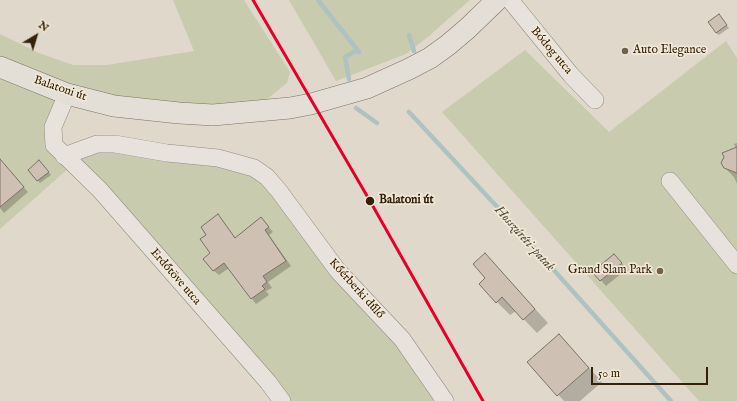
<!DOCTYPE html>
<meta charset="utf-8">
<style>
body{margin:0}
#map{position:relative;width:737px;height:401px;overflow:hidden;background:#e0d8ca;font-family:"IM FELL English",serif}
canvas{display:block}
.north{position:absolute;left:16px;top:16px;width:40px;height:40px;-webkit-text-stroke:3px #f1e7d6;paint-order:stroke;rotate:38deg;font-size:11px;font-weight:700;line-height:16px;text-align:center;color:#33210a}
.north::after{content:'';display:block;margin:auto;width:14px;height:18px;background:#33210a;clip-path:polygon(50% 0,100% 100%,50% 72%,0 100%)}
.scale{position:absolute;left:591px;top:367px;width:117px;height:18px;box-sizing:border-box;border:2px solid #33210a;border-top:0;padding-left:5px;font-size:12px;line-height:14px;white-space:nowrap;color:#33210a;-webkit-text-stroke:3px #f1e7d6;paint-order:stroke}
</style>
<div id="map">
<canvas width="737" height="401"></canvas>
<div class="north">N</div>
<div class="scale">50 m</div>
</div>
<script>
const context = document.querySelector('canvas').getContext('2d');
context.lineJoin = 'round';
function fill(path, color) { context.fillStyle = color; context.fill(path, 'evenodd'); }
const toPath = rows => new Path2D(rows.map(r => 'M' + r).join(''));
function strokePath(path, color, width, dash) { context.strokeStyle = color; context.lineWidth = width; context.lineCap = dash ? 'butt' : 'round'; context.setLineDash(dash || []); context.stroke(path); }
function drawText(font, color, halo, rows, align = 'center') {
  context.font = font + ' "IM FELL English",serif'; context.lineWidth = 3.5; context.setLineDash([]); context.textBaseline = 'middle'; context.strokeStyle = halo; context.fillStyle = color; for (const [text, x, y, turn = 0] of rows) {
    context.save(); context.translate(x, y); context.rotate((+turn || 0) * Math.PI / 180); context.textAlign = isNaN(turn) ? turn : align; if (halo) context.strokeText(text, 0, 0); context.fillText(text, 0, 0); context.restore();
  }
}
fill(toPath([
 [173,0,244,0,290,72,287,83,251,112,67,94,54,145,254,168,445,401,278,401,70,167,0,229,0,34,39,53,73,65,107,65,194,51],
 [289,0,470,0,429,36,406,54,336,81],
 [726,41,737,58,737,401,699,401,442,112,525,50,609,132]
]), '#c8cbad');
fill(toPath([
 [719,15,729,28,719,35,716,33],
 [737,143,737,184,734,177,725,168,736,148,734,144],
 [42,164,51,175,40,183,29,170],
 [0,168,11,173,28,192,4,213,0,208],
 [218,216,236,239,261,218,273,232,269,235,291,266,268,282,272,288,266,291,269,295,256,304,229,268,219,275,214,271,212,253,207,235],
 [485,254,548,323,537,333,516,311,510,315,497,302,487,278],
 [620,261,627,269,606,286,594,272],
 [559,335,602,382,580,401,564,401,528,362]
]), '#0003');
strokePath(toPath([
 [318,0,359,52],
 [409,35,414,51],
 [349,79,345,57,357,50],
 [356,108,377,123],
 [409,112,501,211,671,401]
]), '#b0c2c0', 4.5);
const building = toPath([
 [719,14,727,25,716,33,708,22,719,14],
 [737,147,737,173,724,168,721,163,724,157,722,153,737,147],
 [0,159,24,187,0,207,0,159],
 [39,160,49,172,37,181,28,170,39,160],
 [218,214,235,238,261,217,269,227,265,230,286,261,263,276,267,282,262,286,265,289,251,299,224,263,213,271,203,259,210,253,200,239,206,235,201,227,218,214],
 [485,253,535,309,523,320,502,297,496,303,479,284,485,278,473,264,485,253],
 [614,254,622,263,600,281,592,272,614,254],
 [559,334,589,368,557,396,527,362,559,334]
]);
fill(building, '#cec1b4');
strokePath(building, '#7a7268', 1);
const minor = toPath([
 [510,0,571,75,595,100],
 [67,94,53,127,54,145,100,190,268,382,282,401],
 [64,156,97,144,115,144,167,153,218,158,254,168,267,177,279,191,338,271,402,339,445,401],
 [670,181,737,265]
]);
const major = toPath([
 [0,67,67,94,114,106,179,113,213,115,290,108,311,104,367,88,409,69,430,58,448,45,468,28,497,0]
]);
strokePath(minor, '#938c81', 18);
strokePath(major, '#7a7268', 22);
strokePath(minor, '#e7e3dc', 17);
strokePath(major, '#e3ded6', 21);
strokePath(toPath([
 [253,0,370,201,483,401]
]), '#e4002b', 3);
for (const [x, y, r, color] of [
 [625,51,4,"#70614d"],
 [370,201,5,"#33210a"],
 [660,271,4,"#70614d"]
]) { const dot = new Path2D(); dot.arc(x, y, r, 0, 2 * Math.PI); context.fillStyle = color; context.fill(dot); strokePath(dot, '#f1e7d6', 1.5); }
drawText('12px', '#33210a', '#f1e7d6', [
 ["Bódog utca",551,51,50],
 ["Balatoni út",60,89,19],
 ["Erdőtöve utca",175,277,49],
 ["Kőérberki dűlő",356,289,48]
]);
drawText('12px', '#33210a', '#f1e7d6', [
 ["Auto Elegance",633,51],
 ["Grand Slam Park",652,271,"right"]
], 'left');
drawText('bold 12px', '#33210a', '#f1e7d6', [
 ["Balatoni út",379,201]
], 'left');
drawText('italic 13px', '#524e3f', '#f1e7d6', [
 ["Hosszúréti-patak",524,239,48]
]);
</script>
